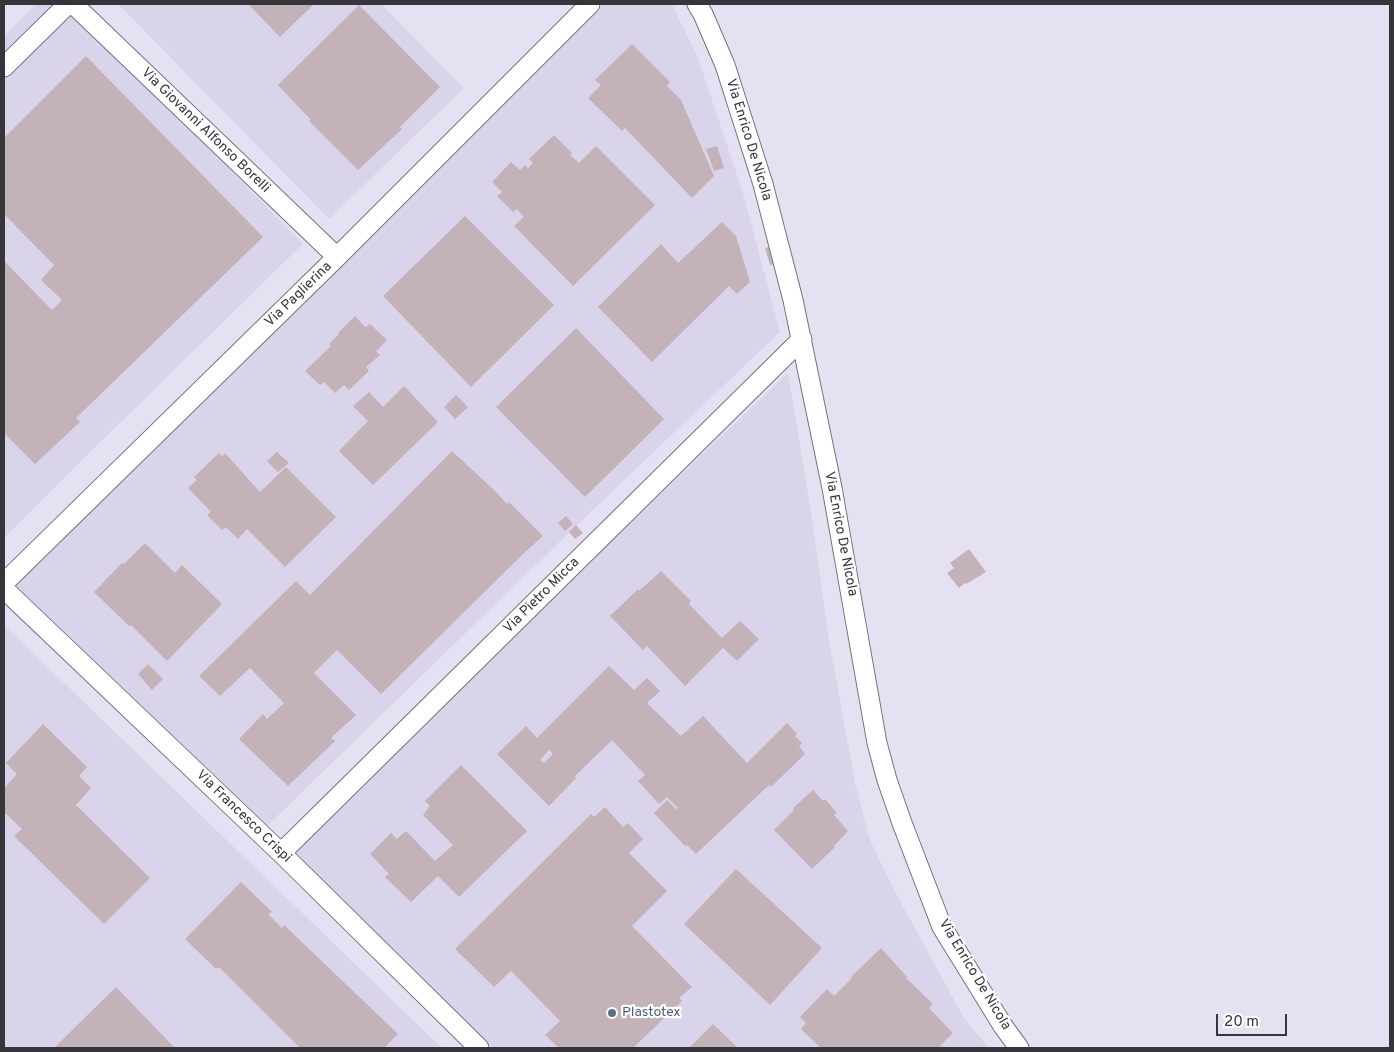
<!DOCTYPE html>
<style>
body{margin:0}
#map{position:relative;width:1394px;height:1052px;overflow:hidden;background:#e6e1f2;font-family:Overpass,sans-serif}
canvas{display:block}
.frame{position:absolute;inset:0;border:5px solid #36353b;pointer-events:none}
.scale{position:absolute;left:1216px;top:1014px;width:71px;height:22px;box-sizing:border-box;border:2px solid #36353b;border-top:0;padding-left:6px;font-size:15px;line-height:18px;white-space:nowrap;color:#36353b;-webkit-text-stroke:4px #fff;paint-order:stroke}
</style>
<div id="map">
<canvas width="1394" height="1052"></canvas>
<div class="frame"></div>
<div class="scale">20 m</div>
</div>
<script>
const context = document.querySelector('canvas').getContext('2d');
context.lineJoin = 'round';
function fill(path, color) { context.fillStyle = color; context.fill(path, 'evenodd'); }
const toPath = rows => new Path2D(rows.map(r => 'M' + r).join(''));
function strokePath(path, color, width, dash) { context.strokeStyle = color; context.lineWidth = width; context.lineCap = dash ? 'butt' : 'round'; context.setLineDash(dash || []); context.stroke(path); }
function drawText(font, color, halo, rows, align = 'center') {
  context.font = font + ' Overpass,sans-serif'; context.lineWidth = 4.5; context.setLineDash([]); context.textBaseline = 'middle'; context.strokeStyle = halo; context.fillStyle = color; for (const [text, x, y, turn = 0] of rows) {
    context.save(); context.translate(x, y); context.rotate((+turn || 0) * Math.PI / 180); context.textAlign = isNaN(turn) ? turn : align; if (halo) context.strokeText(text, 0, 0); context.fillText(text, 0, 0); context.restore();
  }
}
fill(toPath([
 [36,4,68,4,303,244,76,466,4,538,4,36],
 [118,4,381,4,464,88,329,219],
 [602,4,671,4,673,6,698,58,743,193,780,332,576,526,265,828,10,582,101,491],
 [788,373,811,512,829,640,855,782,869,838,893,888,964,1018,989,1048,493,1048,291,853,600,551],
 [4,625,442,1048,4,1048]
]), '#dad4eb');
fill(toPath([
 [248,4,314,4,280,37],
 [359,5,440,87,400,127,402,129,358,170,309,121,311,120,278,85],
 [632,44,670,82,667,86,681,100,714,176,692,198,625,128,622,131,588,98,601,85,595,80],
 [86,56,263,237,76,418,80,422,35,464,4,433,4,261,52,310,62,300,41,280,54,265,4,214,4,138],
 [554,135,572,153,570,155,579,163,596,146,655,205,573,286,514,226,524,217,517,209,513,212,497,196,502,192,492,182,511,162,520,170,525,165,528,168,533,163,529,159],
 [717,146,724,168,714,171,706,149],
 [465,216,554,305,471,387,383,296],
 [722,222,736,236,750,282,737,294,729,286,652,362,598,307,661,244,678,263],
 [774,246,777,263,770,265,765,248],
 [355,316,365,327,370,324,387,340,376,351,380,355,366,367,369,371,349,390,344,385,335,393,324,382,320,385,305,371,331,346,329,344,339,334,338,333],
 [576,328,664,419,585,497,496,407],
 [404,386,438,422,373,485,339,451,368,421,353,406,369,392,383,407],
 [456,395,468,407,455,419,444,407],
 [452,451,495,491,507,504,509,502,543,536,523,554,381,694,337,650,314,673,356,715,331,738,335,741,288,786,239,739,263,714,267,719,284,703,250,668,220,696,199,676,296,581,310,595],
 [277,452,289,463,278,472,267,461],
 [219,453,222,456,225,453,260,492,286,467,336,517,285,567,247,529,238,539,226,527,222,530,207,515,211,512,188,488,197,480,194,477],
 [566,516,573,524,565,531,558,523],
 [576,525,583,533,575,539,569,532],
 [145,543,175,573,182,565,222,604,167,661,131,625,129,626,94,592,122,563,124,564],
 [969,549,986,572,966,584,965,583,959,588,947,573,954,568,950,563],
 [661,571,691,601,689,604,722,638,740,621,759,639,737,661,723,648,685,686,647,646,643,650,610,616,638,589,639,591],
 [148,664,163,679,152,690,138,674],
 [609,666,634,690,647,678,660,691,647,703,681,736,703,716,747,763,787,723,797,734,795,736,802,743,799,746,805,754,771,787,769,785,696,854,687,845,685,846,654,813,667,800,676,809,678,808,667,797,659,804,638,781,645,775,612,740,575,776,576,778,549,806,497,754,526,726,537,738],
 [549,750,553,754,544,763,540,760],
 [43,724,87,767,79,776,91,788,76,805,150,878,104,924,14,836,22,829,4,812,4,808,5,806,4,804,4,788,17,774,6,763],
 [461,765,527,831,459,897,438,876,411,902,385,877,389,874,370,854,391,833,397,839,406,831,435,861,453,845,423,815,430,806,425,801],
 [813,790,823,801,825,799,837,813,834,815,848,831,834,846,835,847,812,869,774,830,794,810,793,808],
 [605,807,623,827,628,823,643,839,629,853,667,891,632,926,692,987,679,998,682,1001,633,1048,559,1048,545,1035,560,1021,511,971,494,987,455,949,591,814,594,817],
 [736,869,822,948,770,1005,684,924],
 [241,882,272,912,268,914,282,928,284,925,398,1034,384,1048,300,1048,219,967,216,969,185,939],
 [881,948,907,977,906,978,933,1004,929,1008,953,1033,938,1048,821,1048,801,1029,806,1023,800,1017,827,989,834,996,852,978,851,977],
 [116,987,175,1048,54,1048],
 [713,1024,738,1048,689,1048]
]), '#c4b2b9');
const minor = toPath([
 [73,4,337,257],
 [697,4,703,14,725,65,763,184,793,300,832,488,877,743,887,780,902,823,942,927,1003,1026,1019,1048],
 [4,67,68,4],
 [4,583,337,257,590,4],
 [4,589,281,853,479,1048],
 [281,853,802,339]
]);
strokePath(minor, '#757180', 21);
strokePath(minor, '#fff', 19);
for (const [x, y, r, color] of [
 [612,1013,5,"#5c6f8a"]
]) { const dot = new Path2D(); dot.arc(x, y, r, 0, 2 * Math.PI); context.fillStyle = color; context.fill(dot); strokePath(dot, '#fff', 2); }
drawText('14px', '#36353b', '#fff', [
 ["Via Giovanni Alfonso Borelli",205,131,44],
 ["Via Enrico De Nicola",748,140,73],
 ["Via Paglierina",299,295,-44],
 ["Via Enrico De Nicola",840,534,79],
 ["Via Pietro Micca",542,596,-45],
 ["Via Francesco Crispi",243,817,44],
 ["Via Enrico De Nicola",974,975,59]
]);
drawText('14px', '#4e5e75', '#fff', [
 ["Plastotex",622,1013]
], 'left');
</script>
